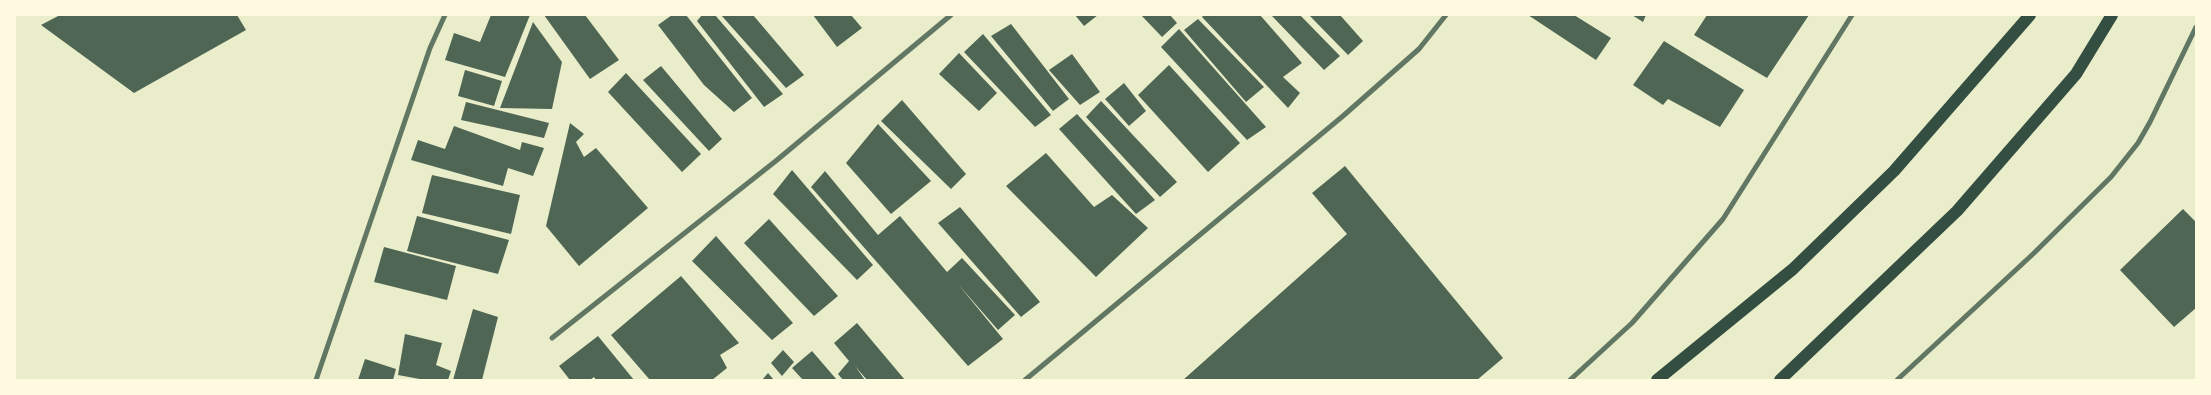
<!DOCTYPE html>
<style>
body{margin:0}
#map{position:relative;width:2211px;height:395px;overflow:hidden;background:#e9edc9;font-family:Montserrat,sans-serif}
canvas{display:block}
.frame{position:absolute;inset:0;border:16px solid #fefae0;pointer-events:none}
</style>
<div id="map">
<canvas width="2211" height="395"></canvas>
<div class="frame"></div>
</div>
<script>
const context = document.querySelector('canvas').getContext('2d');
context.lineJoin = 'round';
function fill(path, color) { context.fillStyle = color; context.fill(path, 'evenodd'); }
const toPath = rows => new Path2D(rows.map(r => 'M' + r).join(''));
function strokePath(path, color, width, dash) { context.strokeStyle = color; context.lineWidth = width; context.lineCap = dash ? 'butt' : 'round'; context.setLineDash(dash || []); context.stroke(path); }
fill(toPath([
 [60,15,237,15,246,30,134,93,41,25],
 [491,15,530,15,505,77,445,60,454,33,480,42],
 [544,15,585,15,619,60,590,79],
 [672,15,686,15,752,98,734,112,704,85,658,25],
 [702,15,715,15,783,94,764,107,697,21],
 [721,15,753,15,804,75,786,88],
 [813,15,851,15,862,28,837,47],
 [1075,15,1098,15,1084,26],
 [1141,15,1170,15,1177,23,1162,37],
 [1204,15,1260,15,1302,63,1283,77,1300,93,1288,108,1202,17],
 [1271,15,1300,15,1340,56,1324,70],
 [1309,15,1340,15,1363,41,1348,55],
 [1528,15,1574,15,1611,38,1596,60],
 [1632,15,1646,15,1643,22],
 [1707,15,1809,15,1767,78,1694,35],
 [1198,19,1264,87,1246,102,1184,30],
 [533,22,562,62,552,109,500,108],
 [1011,24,1069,99,1053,111,991,36],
 [1179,29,1266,127,1247,140,1161,47],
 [983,34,1051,115,1035,127,964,52],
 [1664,41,1744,90,1720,127,1668,99,1663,105,1633,85],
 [959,53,997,93,979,111,939,74],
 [1072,54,1100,92,1080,105,1049,70],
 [1169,65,1240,143,1208,172,1138,95],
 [661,66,722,139,709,151,643,80],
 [465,70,502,81,494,106,458,96],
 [626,73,701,154,682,172,608,92],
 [1124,83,1146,111,1129,126,1105,99],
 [902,100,966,174,951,189,881,121],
 [1101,101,1177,182,1160,197,1086,117],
 [466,102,549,123,544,138,461,120],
 [1077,114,1155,200,1136,214,1059,129],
 [570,123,584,134,576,142,584,157,596,148,648,208,579,266,546,226],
 [878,124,931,181,891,214,846,163],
 [454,126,520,150,522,142,544,148,533,176,508,168,503,186,411,160,418,140,445,149],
 [1046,153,1094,207,1112,195,1148,228,1096,277,1006,186],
 [1345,166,1503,358,1477,380,1183,380,1347,234,1312,193],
 [792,170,873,265,857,280,773,194],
 [825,171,878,235,900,216,947,272,962,258,1015,315,998,330,958,284,1003,339,968,366,811,187],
 [432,175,520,195,511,234,422,213],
 [960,207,1040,302,1021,317,938,223],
 [2183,209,2196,222,2196,308,2174,327,2120,270],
 [417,216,509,240,498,274,407,251],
 [769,219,838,296,814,316,744,243],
 [716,236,793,323,772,340,692,261],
 [384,247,456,266,447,300,374,282],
 [681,276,739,343,720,355,727,368,712,380,650,380,611,335],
 [473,309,498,317,482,380,453,380],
 [857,323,905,380,867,380,855,366,865,380,843,380,838,374,849,361,834,343],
 [405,334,442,343,436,365,451,371,448,380,425,380,398,375],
 [598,336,634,380,596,380,594,377,590,380,570,380,559,366],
 [783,350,794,362,782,376,771,363],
 [812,351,837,380,803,380,792,368],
 [365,359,396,369,393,380,358,380],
 [768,373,774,380,762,380]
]), '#4f6655');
strokePath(toPath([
 [552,338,777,160,951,15],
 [316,380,430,48,445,15],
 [1025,380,1343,116,1419,49,1446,15],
 [1570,380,1632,323,1723,219,1852,15],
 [1897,380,2033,254,2111,177,2138,143,2150,122,2196,27]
]), '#617663', 5);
strokePath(toPath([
 [1657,380,1793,269,1894,171,2030,15],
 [1780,380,1957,211,2076,74,2112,15]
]), '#344e41', 12);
</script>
